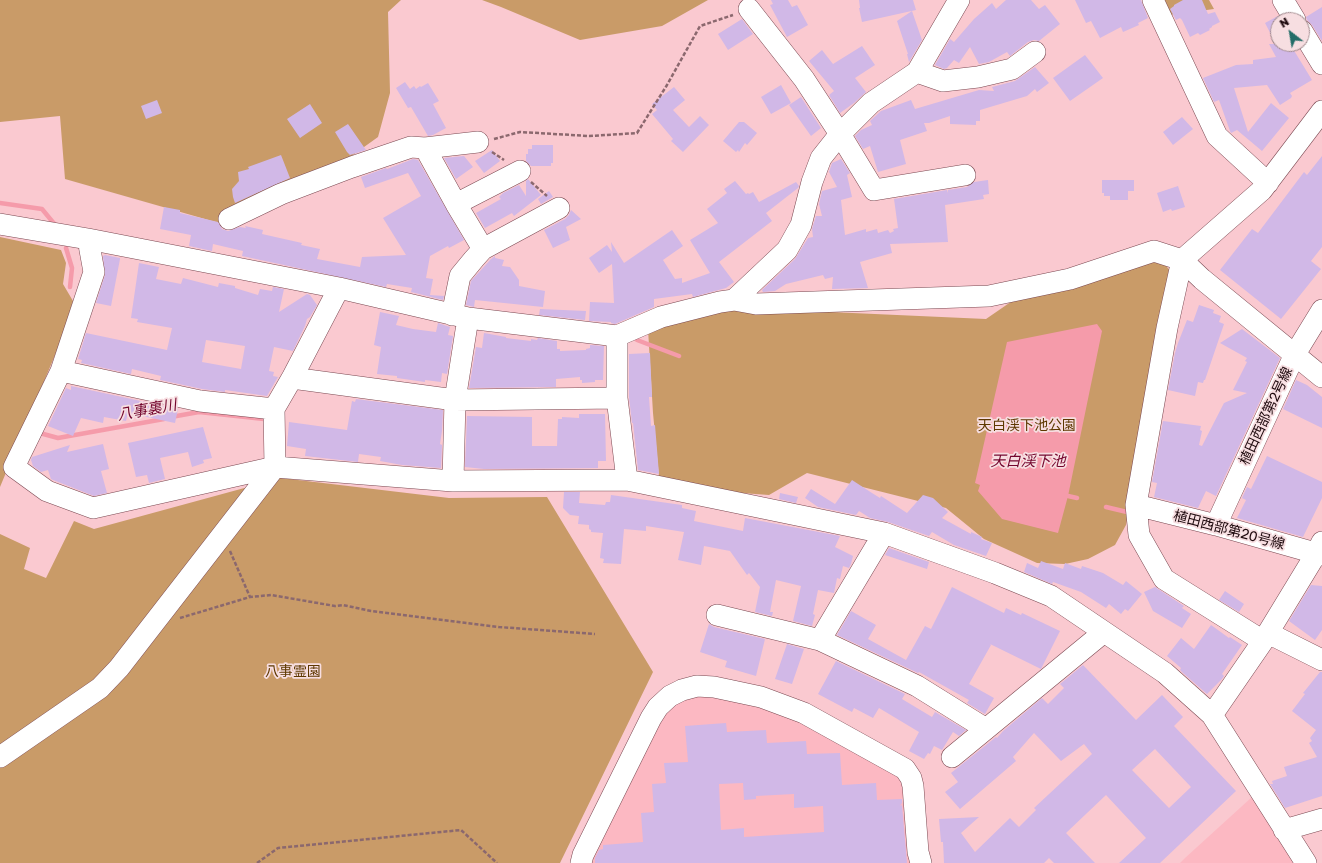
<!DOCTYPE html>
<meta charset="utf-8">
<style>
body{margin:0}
#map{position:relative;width:1322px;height:863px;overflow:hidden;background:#fac9d0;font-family:"Golos Text",sans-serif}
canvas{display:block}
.north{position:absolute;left:1270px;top:12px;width:40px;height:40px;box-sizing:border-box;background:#f7dee1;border:1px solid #9f888c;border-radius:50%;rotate:329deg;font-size:11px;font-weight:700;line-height:16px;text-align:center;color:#1c080c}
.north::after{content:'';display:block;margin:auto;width:14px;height:18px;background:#236d68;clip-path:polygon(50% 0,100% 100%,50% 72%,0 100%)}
</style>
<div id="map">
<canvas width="1322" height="863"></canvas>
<div class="north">N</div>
</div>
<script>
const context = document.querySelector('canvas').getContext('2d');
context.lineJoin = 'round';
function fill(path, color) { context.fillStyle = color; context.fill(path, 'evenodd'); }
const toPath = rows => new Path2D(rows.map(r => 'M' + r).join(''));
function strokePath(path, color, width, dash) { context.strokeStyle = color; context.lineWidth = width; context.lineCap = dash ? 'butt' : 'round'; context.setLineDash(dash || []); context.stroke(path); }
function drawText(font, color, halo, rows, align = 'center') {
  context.font = font + ' "Golos Text","Noto Sans JP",sans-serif'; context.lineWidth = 3.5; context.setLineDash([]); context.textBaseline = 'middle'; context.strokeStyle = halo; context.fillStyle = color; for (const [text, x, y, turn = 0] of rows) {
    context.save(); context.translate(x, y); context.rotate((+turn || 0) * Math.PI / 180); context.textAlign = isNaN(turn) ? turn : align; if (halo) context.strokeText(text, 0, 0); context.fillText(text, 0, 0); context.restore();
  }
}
fill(toPath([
 [692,679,908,763,925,852,932,863,570,863,647,710],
 [1252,797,1297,863,1180,863,1185,858]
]), '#fcb8c2');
fill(toPath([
 [0,0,401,0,388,12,390,93,378,137,325,175,219,223,65,179,60,116,0,122],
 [482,0,708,0,662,26,580,40,501,7],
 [1142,0,1209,0,1214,9,1155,17],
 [0,237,61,250,66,263,63,284,73,301,60,343,0,487],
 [1150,258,1162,260,1170,271,1126,525,1115,545,1088,559,1065,564,1037,563,984,539,946,508,807,473,769,495,660,487,653,413,648,329,719,307,986,319,1018,297],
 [281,478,449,498,547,497,653,672,560,863,0,863,0,534,30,548,24,569,46,578,74,521,94,529]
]), '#c99b68');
fill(toPath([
 [1097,324,1102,331,1068,496,1058,533,1002,519,978,491,980,485,975,483,1007,342]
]), '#f59baa');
strokePath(toPath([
 [0,203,42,209,56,226],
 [66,248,72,268,70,287],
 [637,340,679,356],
 [171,417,199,412,264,419],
 [36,432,58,438,164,419],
 [1068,496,1077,498],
 [1106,507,1127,512]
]), '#f59baa', 4.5);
fill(toPath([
 [771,0,788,0,792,7,797,5,808,25,787,37,770,5,773,4],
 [859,0,913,0,916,10,862,22,859,8,860,8],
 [1006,0,1031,0,1039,9,1045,5,1060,24,1039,41,1034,40,1028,42,1010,56,1007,52,989,62,979,64,970,47,959,63,954,60,947,68,944,69,935,65,950,39,954,42,974,19,992,3,996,9],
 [1075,0,1141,0,1148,18,1138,23,1139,25,1123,32,1121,27,1100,38,1091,21,1086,23],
 [1183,0,1202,0,1208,14,1215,12,1220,22,1212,26,1212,27,1209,29,1210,30,1200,35,1198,33,1190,37,1182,20,1180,18,1176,20,1170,9,1174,6,1174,5],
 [1322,7,1322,41,1312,25,1307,20,1306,17],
 [912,11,922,40,909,62,907,54,908,54,897,21],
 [1278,16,1278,44,1290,44,1312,80,1290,93,1292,96,1291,98,1280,105,1267,85,1234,88,1248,132,1271,103,1289,118,1262,151,1237,130,1231,133,1230,131,1219,100,1214,102,1203,78,1236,65,1253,64,1253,60,1276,57,1269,44,1276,44,1265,23],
 [742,19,753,34,728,50,718,34],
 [862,46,875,65,855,78,866,92,854,103,840,113,829,95,834,91,809,61,822,50,833,64],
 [1085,55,1103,78,1070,101,1053,78],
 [1035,67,1049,83,1037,92,1035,89,1027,96,980,110,980,121,976,121,976,125,950,124,950,116,929,123,924,123,927,131,900,140,906,164,878,172,870,146,863,149,855,136,861,130,872,125,870,121,881,111,911,100,915,109,979,90,994,91,992,87,1015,81],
 [405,82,410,89,414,86,416,89,420,86,421,87,428,83,439,101,433,104,446,128,433,135,428,136,411,107,408,108,396,88],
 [781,85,791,103,771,114,761,97],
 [674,87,685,100,673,110,689,127,700,116,709,125,683,152,671,141,673,139,652,114,657,110,652,104],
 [801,97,821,128,811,136,789,105],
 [157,100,162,113,146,119,141,106],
 [310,104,322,123,300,138,287,119],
 [1182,117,1193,129,1173,145,1163,132],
 [739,122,744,122,757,133,747,145,745,143,739,152,738,150,736,152,723,141],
 [348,124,366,150,350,155,347,152,335,132],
 [532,145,553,145,553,163,551,163,551,166,531,166,526,161,526,154,528,154,528,149,532,149],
 [492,150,500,161,484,173,475,161],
 [281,155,290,178,235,203,233,197,232,189,239,181,238,172,249,169,248,167],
 [464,156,473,167,456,179,444,158],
 [1322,156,1322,247,1311,261,1321,269,1281,319,1220,270,1252,229,1258,233,1304,172,1307,175],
 [413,159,418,160,464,240,449,248,448,246,430,256,426,278,433,279,430,295,444,296,443,300,411,292,412,288,387,284,386,287,242,256,243,251,213,244,212,251,189,246,191,235,160,229,164,207,180,210,180,213,218,222,222,229,228,231,240,227,246,228,245,226,263,230,262,234,302,243,301,245,320,249,317,259,360,267,362,257,406,255,383,218,421,196,408,173,365,188,361,177,386,168,387,169],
 [841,159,850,173,847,175,852,197,841,200,845,235,866,229,866,232,877,229,878,233,888,230,890,233,894,231,893,229,898,228,894,199,947,190,948,193,948,190,967,187,974,182,988,180,989,194,983,195,984,199,945,205,948,242,890,244,892,253,860,262,868,288,832,289,833,277,825,279,823,275,786,284,775,291,763,292,762,290,795,259,808,238,813,237,812,229,816,216,822,216,819,204,822,191,837,187,829,172,832,163],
 [528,179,541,195,514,216,512,213,485,228,476,213,501,199,499,197,503,193,519,185,526,196,526,181],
 [1102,180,1134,180,1134,191,1128,191,1128,200,1110,200,1110,196,1104,196,1104,193,1102,193],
 [735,181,746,194,748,193,749,194,753,192,759,202,796,182,799,186,798,188,766,213,772,221,719,262,734,282,726,288,693,297,692,294,654,299,654,307,615,324,611,323,611,322,589,321,590,302,614,303,612,264,599,273,589,258,607,245,612,252,611,242,624,263,672,230,683,246,663,260,675,279,682,278,682,283,710,273,690,240,718,223,707,209,727,193,724,189],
 [1178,186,1185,207,1172,211,1171,209,1163,212,1157,193],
 [549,191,553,197,541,204,538,199],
 [571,210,581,219,566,227,570,240,553,248,544,230,565,219,569,215],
 [105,255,120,258,120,259,111,306,96,303,105,275,103,256],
 [495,256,495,258,504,260,502,266,510,267,519,280,519,286,545,291,543,307,475,300,474,307,466,305,471,281,491,259],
 [139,263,159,267,156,279,181,284,183,278,218,287,219,283,235,286,235,288,258,295,260,289,272,291,273,287,284,289,279,312,307,294,310,295,317,305,310,317,307,319,305,326,293,351,274,347,269,371,274,372,273,376,278,377,267,396,225,390,225,392,202,389,160,380,161,376,132,369,131,374,81,363,82,360,78,359,86,333,167,350,172,328,137,322,138,319,131,318],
 [206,340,245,346,241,369,202,362],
 [1199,305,1214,310,1213,313,1221,316,1219,322,1224,324,1205,380,1204,380,1203,383,1198,382,1195,396,1168,390,1175,353,1178,343,1187,320,1193,322],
 [540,309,586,311,585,320,539,315],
 [380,312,399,316,396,325,413,329,436,332,438,323,450,327,448,335,453,336,447,374,442,373,441,382,425,380,425,382,397,378,397,376,377,374,381,347,374,345],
 [1242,329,1280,358,1216,496,1206,491,1198,508,1154,497,1157,483,1152,482,1163,421,1201,426,1200,430,1202,431,1199,445,1202,446,1224,403,1247,393,1233,390,1247,362,1245,361,1247,358,1220,343],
 [484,333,506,337,506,338,531,341,531,339,537,340,538,338,557,341,557,349,560,349,560,351,586,350,586,349,590,348,590,345,604,346,603,380,595,380,595,382,582,383,582,380,580,380,580,377,556,379,556,387,469,388,476,347,482,348],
 [650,353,652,397,649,397,651,426,655,425,659,474,638,470,633,423,632,423,629,397,629,354],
 [1296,380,1307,385,1322,397,1322,428,1283,409],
 [71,386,178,409,175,423,128,413,126,421,104,417,103,423,81,418,73,436,48,426,66,388,71,390],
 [356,399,443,410,442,431,440,444,442,445,441,468,402,465,380,461,381,457,359,454,358,462,305,456,306,449,287,446,289,422,347,430,352,401,355,402],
 [579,414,605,414,606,461,598,461,598,468,484,469,465,467,467,416,532,417,532,446,557,446,558,419,562,419,562,417,579,418],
 [203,427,212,458,203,460,204,463,192,467,188,452,160,458,165,479,149,483,147,475,136,477,128,443],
 [103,444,109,469,101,471,107,493,94,496,53,480,51,479,48,470,41,472,33,466,31,460,32,457,70,445,67,452],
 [1267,456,1322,482,1322,498,1303,537,1237,518,1246,500,1242,498,1247,487,1251,489],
 [852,480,872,493,880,498,881,496,907,513,923,495,933,498,948,512,942,518,971,534,971,532,982,537,981,539,992,543,986,556,954,545,932,532,929,536,888,522,870,518,859,511,856,515,818,507,805,498,811,489,835,504],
 [564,492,580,492,579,503,605,505,606,502,610,502,611,495,682,505,682,508,696,511,694,521,743,531,745,518,840,536,835,547,853,556,851,564,849,568,843,566,840,579,837,578,834,593,818,590,813,614,815,615,812,626,793,621,801,586,776,580,770,612,773,612,772,616,755,612,760,587,749,573,747,575,730,551,704,546,701,565,678,560,684,532,646,526,646,531,624,529,621,564,603,563,604,559,600,558,603,533,591,532,591,530,589,529,589,525,578,524,579,516,570,515,563,508],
 [780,493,798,497,796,503,779,499],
 [889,548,929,562,927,569,885,555],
 [1041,561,1063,569,1065,563,1081,569,1082,566,1103,573,1123,585,1126,581,1142,594,1128,611,1125,609,1121,614,1109,604,1106,608,1081,592,1053,582,1052,584,1024,572,1027,563,1038,568],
 [1311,585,1322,586,1322,630,1315,640,1289,621],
 [952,587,1004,613,1006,608,1021,615,1022,613,1060,631,1041,669,990,644,991,645,969,684,994,698,985,714,967,703,969,700,919,672,918,673,837,635,851,611,876,625,868,639,906,660,925,626,931,629],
 [1155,587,1184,606,1182,608,1191,614,1182,628,1153,611,1144,592],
 [1225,591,1244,604,1239,612,1219,600],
 [709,624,714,627,765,639,756,676,725,667,727,661,700,652],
 [1211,625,1229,638,1230,637,1242,645,1222,674,1224,676,1222,679,1207,694,1183,673,1180,670,1181,668,1167,656,1181,638,1194,649],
 [787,644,804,649,792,684,775,679],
 [836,661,905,694,902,699,932,717,935,712,966,730,959,736,953,732,942,750,934,746,930,754,928,753,924,759,909,751,919,732,879,708,873,718,854,708,852,712,818,694],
 [1083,665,1136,720,1162,695,1183,717,1174,726,1236,791,1160,863,1119,863,1146,838,1106,795,1066,833,1095,863,1054,863,1049,858,1044,863,944,863,943,842,941,842,939,819,979,817,961,833,975,852,1010,818,1019,827,1036,810,1034,808,1092,754,1084,744,1061,761,1034,733,1013,757,1016,761,960,809,945,792,958,782,951,773,996,737,997,738,1003,731,1042,698,1048,704,1064,688,1060,684],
 [1155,749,1191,787,1169,808,1132,770],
 [1320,672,1322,672,1322,796,1285,808,1270,784,1273,784,1272,781,1287,776,1284,767,1317,757,1309,743,1312,741,1310,738,1316,730,1292,711,1305,694,1303,693],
 [726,723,727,732,766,730,767,743,806,741,807,754,840,753,842,785,876,783,877,800,902,799,902,803,900,806,902,805,907,863,595,863,595,858,599,850,603,849,603,845,643,842,641,813,654,812,652,784,666,783,664,763,688,762,685,726],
 [743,783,744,800,756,799,756,796,794,794,794,808,823,806,824,832,744,837,744,828,721,830,719,784]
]), '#d1b8e7');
const minor = toPath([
 [1153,0,1217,136,1268,183],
 [1283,0,1295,20],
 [749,9,804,79,840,134,874,190,965,175],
 [1302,31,1322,64],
 [917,72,943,81,978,77,1012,69,1035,52],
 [425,148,456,204,483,249],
 [456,204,520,171],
 [229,219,281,194,352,167,411,147,425,148,478,142],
 [0,224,88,239,339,288,468,318,617,336,661,317,720,302,734,300,756,304,989,296,1070,279,1154,251,1182,260,1202,279,1322,377],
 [88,239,94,272,61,371,14,467,47,491,93,508,275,467,453,481,627,480,884,533,995,573,1051,596,1165,673,1212,715,1306,863],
 [734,300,787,250,801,225,812,182,821,158,840,134,871,103,917,72,959,0],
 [452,315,460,276,474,259,483,249,559,208],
 [617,336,617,398,627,480],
 [61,371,200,401,274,409],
 [292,378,455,400,617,398],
 [453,481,455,400,468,318],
 [1136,505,1216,525,1322,555],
 [1216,525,1295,354,1322,310],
 [717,615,820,640,917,686,986,729],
 [1268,633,1322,660],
 [820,640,884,533],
 [1263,641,1164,579,1139,535,1136,505,1167,328,1182,260,1262,190,1322,111],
 [1212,715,1263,641,1316,554,1322,542],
 [0,757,100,688,119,668,275,467,274,409,292,378,339,288],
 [952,757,1104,632],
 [1284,830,1322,819],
 [581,863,583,855,651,718,658,707,670,696,682,690,697,686,714,687,761,697,804,713,905,769,911,778,913,786,918,852,921,863]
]);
strokePath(minor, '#7b4952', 22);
strokePath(toPath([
 [494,139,520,132,589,136,637,133,667,85,700,26,733,15],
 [492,152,504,160],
 [531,182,547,196],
 [230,551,250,597],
 [180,618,250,597,271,595,335,606,343,605,371,611,499,627,595,634],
 [257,863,278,848,461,830,497,863]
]), '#8b686e', 2.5, [4, 2]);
strokePath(minor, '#fff', 21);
drawText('14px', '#1c080c', '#f7dee1', [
 ["植田西部第2号線",1266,416,-65],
 ["植田西部第20号線",1229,530,15]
]);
drawText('14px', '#5e3800', '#f7dee1', [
 ["天白渓下池公園",1027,426],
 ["八事霊園",293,672]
]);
drawText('italic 15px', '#73052d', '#f7dee1', [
 ["八事裏川",147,410,-10],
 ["天白渓下池",1028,461]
]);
</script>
